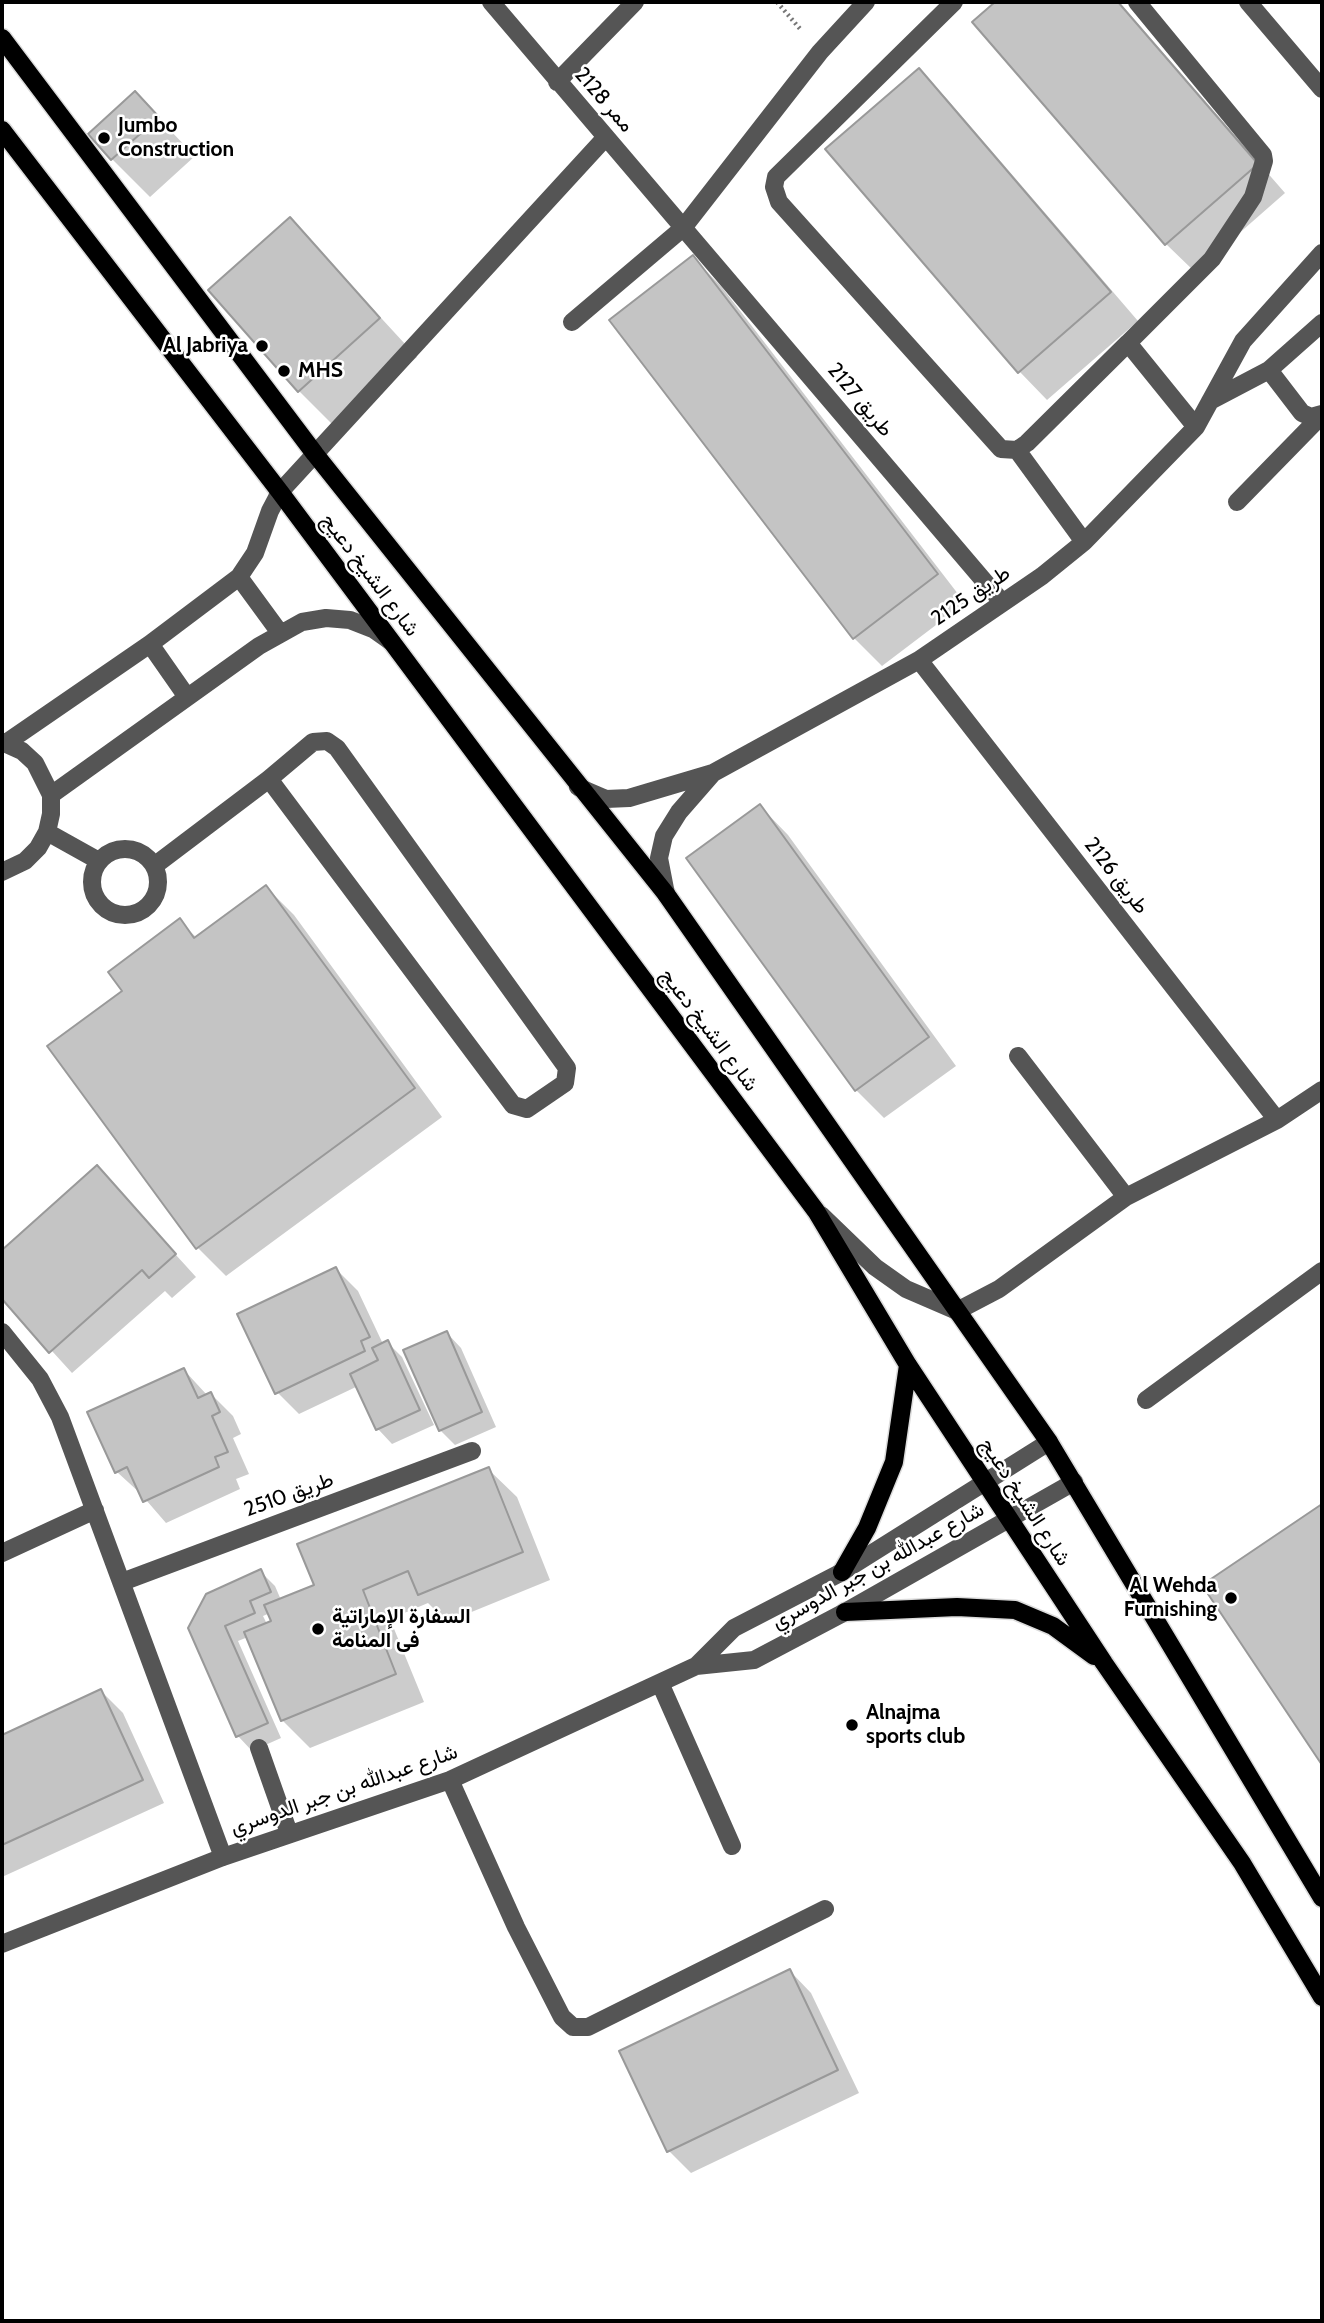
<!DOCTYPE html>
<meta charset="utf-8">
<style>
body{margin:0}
#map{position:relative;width:1324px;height:2323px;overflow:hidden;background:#fff;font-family:Cabin,sans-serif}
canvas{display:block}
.frame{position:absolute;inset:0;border:4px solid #000;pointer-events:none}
</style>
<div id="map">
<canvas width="1324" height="2323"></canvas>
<div class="frame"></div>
</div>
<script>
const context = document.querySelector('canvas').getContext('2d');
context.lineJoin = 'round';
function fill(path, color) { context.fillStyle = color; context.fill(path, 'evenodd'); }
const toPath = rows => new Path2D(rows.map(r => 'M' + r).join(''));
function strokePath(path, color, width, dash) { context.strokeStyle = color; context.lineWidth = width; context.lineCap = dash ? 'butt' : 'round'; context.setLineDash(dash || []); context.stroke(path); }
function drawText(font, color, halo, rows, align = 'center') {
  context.font = font + ' Cabin,Vazirmatn,sans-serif'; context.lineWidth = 5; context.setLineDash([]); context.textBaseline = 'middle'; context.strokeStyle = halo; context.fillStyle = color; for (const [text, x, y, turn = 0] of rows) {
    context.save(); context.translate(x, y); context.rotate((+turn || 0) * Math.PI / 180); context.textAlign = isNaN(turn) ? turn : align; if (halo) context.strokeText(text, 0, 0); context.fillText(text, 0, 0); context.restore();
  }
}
fill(toPath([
 [998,2,1119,2,1285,193,1195,272,1166,244,974,22],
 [918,70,947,99,1138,321,1047,400,1019,371],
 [135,94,195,156,150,197,112,159],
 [290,219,417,357,337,429,299,391],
 [693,258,721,286,965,603,882,666,854,638],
 [760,806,788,835,956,1066,884,1118,856,1090],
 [266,887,294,915,442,1117,226,1276,198,1248,49,1047,124,992,179,921,197,938],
 [97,1168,196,1277,172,1298,165,1291,72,1373,2,1296,2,1252],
 [336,1269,358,1291,383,1344,387,1342,402,1357,434,1425,392,1444,378,1429,358,1386,299,1414,277,1392],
 [447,1333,461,1348,496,1427,455,1445,440,1430],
 [184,1370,207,1395,211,1394,233,1416,241,1434,233,1438,249,1474,236,1479,240,1489,166,1523,140,1493,117,1472],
 [488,1469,517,1497,550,1580,447,1622,428,1603,390,1619,424,1702,310,1748,282,1720,248,1637,238,1641,281,1738,252,1751,238,1736,190,1628,260,1571,275,1586,281,1600,316,1586],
 [270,1613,273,1622,267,1624,263,1616],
 [1322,1506,1322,1762,1204,1585],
 [101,1691,123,1713,164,1803,2,1877,2,1737],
 [790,1971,811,1993,859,2093,691,2173,669,2151]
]), '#0003');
const building = toPath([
 [995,2,1118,2,1258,164,1165,245,972,22,995,2],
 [919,68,1111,292,1018,373,825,149,919,68],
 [135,91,159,117,111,160,88,134,135,91],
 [290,217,380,318,298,392,208,290,290,217],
 [693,255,938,574,853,639,609,320,693,255],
 [760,804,929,1037,855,1091,686,858,760,804],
 [266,885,415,1088,196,1249,47,1046,122,991,108,972,180,918,194,938,266,885],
 [97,1165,176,1254,149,1278,142,1270,49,1353,2,1299,2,1250,97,1165],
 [336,1267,370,1337,361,1341,365,1351,275,1394,237,1314,336,1267],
 [447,1331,482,1412,439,1431,403,1350,447,1331],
 [388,1340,420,1410,376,1430,350,1374,378,1360,372,1348,388,1340],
 [184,1368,198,1398,211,1392,220,1412,212,1416,228,1452,215,1457,219,1467,143,1502,127,1467,115,1473,87,1412,184,1368],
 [489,1467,523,1552,418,1595,408,1571,363,1590,396,1674,281,1721,244,1632,271,1621,264,1605,314,1585,297,1544,489,1467],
 [1322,1504,1322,1765,1202,1585,1322,1504],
 [261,1569,271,1592,250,1601,255,1613,225,1626,268,1723,236,1737,188,1628,206,1594,261,1569],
 [101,1689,143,1780,2,1845,2,1735,101,1689],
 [790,1969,838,2070,667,2152,619,2051,790,1969]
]);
fill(building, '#c4c4c4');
strokePath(building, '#999', 2);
const major = toPath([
 [2,38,315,454,666,894,1049,1442,1322,1898],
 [2,130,280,492,816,1211,908,1365,1104,1663,1242,1863,1322,1997],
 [842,1572,867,1528,894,1462,908,1365],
 [845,1612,957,1607,1015,1610,1053,1626,1094,1656]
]);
strokePath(major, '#dbdbdb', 21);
strokePath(toPath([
 [777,2,801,30]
]), '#777', 4.5, [2, 3.5]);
strokePath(toPath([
 [491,2,1002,602],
 [954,2,776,177,774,187,779,202,1001,449,1017,450,1027,443,1128,343,1196,427],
 [1248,2,1322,89],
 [557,82,635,2],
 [572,322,683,228,820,52,866,2],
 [1128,343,1212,259,1253,197,1264,161,1263,155,1137,2],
 [1269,370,1302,413,1311,417,1322,414],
 [1210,401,1269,370,1322,323],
 [1017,450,1084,542],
 [1237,502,1322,415],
 [239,577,280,633],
 [150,644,187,697],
 [919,660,1277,1120],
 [2,742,22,751,35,763,51,795,51,814,47,832,38,848,25,861,2,872],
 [6,743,150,644,239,577,255,553,270,511,280,492,606,137],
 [578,787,606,799,629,798,713,773,919,660,1042,576,1084,542,1196,427,1243,341,1322,253],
 [51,795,259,646,302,622,326,618,350,620,373,629,390,641],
 [47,832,99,861],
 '92 882a33 33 0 1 1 66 0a33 33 0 1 1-66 0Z',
 [154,866,269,779,513,1105,527,1109,565,1083,567,1068,337,748,327,741,313,742,269,779],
 [666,894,659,858,664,836,679,812,713,773],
 [1018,1056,1126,1197],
 [821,1215,875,1267,906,1289,957,1311,999,1289,1126,1197,1277,1120,1322,1090],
 [2,1332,40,1379,60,1417,223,1857],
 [1146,1400,1322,1271],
 [2,1553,95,1510],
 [122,1582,472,1451],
 [696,1666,734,1628,842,1572,1049,1442],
 [660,1683,732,1846],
 [259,1748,289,1833],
 [450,1780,516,1927,562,2017,573,2027,588,2027,825,1909],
 [2,1944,223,1857,450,1780,696,1666,754,1660,845,1612,1074,1482]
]), '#555', 18);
strokePath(major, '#000', 18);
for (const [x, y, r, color] of [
 [104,138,7,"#000"],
 [262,346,7,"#000"],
 [284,371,7,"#000"],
 [1231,1598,7,"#000"],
 [318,1629,7,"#000"],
 [852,1725,7,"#000"]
]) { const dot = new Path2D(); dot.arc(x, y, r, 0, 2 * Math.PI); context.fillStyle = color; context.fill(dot); strokePath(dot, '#fff', 2.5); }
drawText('21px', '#000', '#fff', [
 ["ممر 2128",604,100,49],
 ["طريق 2127",860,400,50],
 ["شارع الشيخ دعيج",370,575,53],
 ["طريق 2125",971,596,-34],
 ["طريق 2126",1116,876,52],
 ["شارع الشيخ دعيج",709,1030,53],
 ["طريق 2510",289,1495,-20],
 ["شارع الشيخ دعيج",1025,1502,57],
 ["شارع عبدالله بن جبر الدوسري",878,1566,-29],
 ["شارع عبدالله بن جبر الدوسري",344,1790,-19]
]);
drawText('bold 21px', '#000', '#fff', [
 ["Jumbo",118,126],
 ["Construction",118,150],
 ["Al Jabriya",248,346,"right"],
 ["MHS",298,371],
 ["Al Wehda",1217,1586,"right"],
 ["Furnishing",1217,1610,"right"],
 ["السفارة الإماراتية",332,1617],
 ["فى المنامة",332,1641],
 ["Alnajma",866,1713],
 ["sports club",866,1737]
], 'left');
</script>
